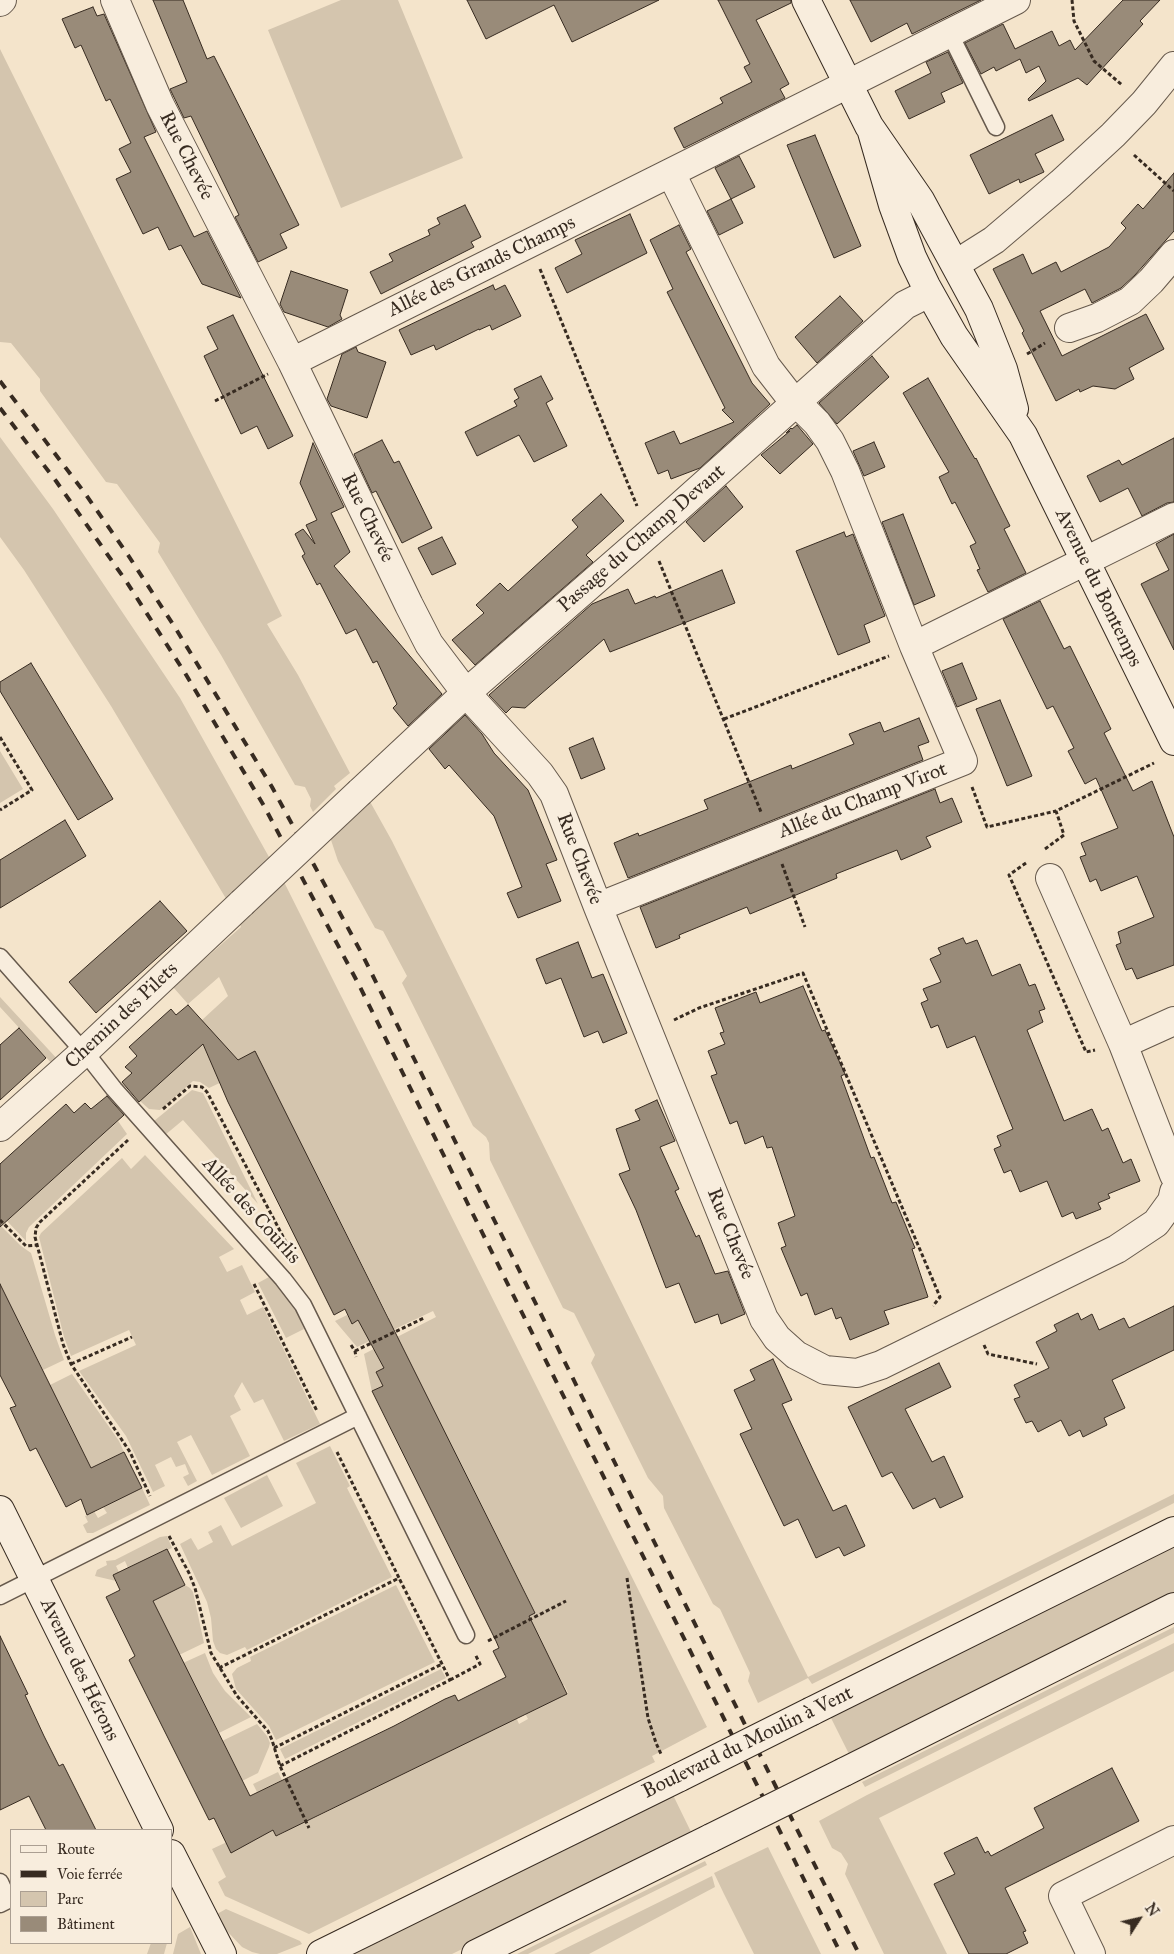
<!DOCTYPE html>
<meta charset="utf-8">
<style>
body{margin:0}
#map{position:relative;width:1174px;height:1954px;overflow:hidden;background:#f4e4cb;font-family:"IM FELL Great Primer",serif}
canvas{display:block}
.legend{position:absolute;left:10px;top:1829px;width:162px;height:115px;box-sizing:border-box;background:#f8eddd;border:1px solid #ab9f92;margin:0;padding:6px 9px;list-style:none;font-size:15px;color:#372b21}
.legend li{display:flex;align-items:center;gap:10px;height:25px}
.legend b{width:25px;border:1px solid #ab9f92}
.north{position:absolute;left:1114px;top:1894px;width:50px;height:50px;-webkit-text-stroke:4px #f8eddd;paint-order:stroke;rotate:55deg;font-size:14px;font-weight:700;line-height:20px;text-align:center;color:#372b21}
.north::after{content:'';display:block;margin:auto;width:18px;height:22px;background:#372b21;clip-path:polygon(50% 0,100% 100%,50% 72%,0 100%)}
</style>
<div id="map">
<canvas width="1174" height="1954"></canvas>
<ul class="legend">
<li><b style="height:6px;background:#f8eddd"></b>Route</li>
<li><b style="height:6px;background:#372b21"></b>Voie ferrée</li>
<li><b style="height:14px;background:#d4c5ae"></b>Parc</li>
<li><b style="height:14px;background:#998b79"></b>Bâtiment</li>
</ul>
<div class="north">N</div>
</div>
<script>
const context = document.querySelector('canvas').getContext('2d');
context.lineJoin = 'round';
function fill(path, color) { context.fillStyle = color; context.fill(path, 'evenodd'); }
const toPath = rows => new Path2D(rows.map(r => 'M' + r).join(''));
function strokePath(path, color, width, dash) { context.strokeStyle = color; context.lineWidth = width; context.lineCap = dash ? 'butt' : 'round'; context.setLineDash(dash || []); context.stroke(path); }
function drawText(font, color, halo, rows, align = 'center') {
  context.font = font + ' "IM FELL Great Primer",serif'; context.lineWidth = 5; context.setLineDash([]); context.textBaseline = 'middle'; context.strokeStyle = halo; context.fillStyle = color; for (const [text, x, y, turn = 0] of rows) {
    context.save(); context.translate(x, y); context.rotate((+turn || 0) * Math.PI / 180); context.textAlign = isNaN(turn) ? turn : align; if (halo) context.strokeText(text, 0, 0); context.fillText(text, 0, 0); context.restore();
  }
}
fill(toPath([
 [341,0,398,0,463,158,341,208,268,30],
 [0,49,282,616,267,624,298,675,350,773,334,786,336,789,313,812,310,806,311,799,305,787,295,785,221,655,158,552,160,543,117,484,106,482,40,391,40,379,11,343,0,342],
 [0,437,53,509,180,698,269,857,228,902,111,706,24,570,0,537],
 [0,751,23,789,0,803],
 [368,798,392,841,808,1677,1174,1494,1174,1503,812,1684,808,1678,758,1703,748,1681,750,1673,720,1609,713,1604,664,1508,663,1496,648,1478,591,1363,595,1355,574,1313,563,1308,490,1160,489,1143,486,1137,473,1126,402,983,407,976,383,931,375,928,338,861,328,831],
 [280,874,707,1727,654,1755,652,1756,655,1762,309,1934,225,1896,218,1882,226,1877,212,1849,227,1842,231,1852,273,1830,277,1836,285,1832,282,1825,312,1819,516,1717,519,1724,528,1719,525,1713,568,1693,564,1685,563,1685,528,1616,535,1612,402,1346,379,1357,384,1368,376,1372,383,1386,372,1392,364,1354,436,1317,433,1311,357,1347,335,1321,347,1315,352,1323,360,1320,365,1330,389,1318,255,1052,226,1080,209,1088,200,1082,193,1081,160,1110,149,1109,140,1101,202,1020,228,996,219,977,188,1004,173,987,241,927,239,922],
 [0,997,60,1062,55,1067,0,1007],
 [192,1090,203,1093,258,1204,183,1120,165,1135,154,1121],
 [118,1121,127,1134,29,1227,26,1233,26,1241,7,1221],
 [145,1155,234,1249,219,1257,227,1272,242,1265,255,1292,240,1300,247,1315,263,1307,320,1424,284,1441,263,1399,254,1403,242,1382,234,1396,241,1410,230,1416,250,1456,212,1475,191,1435,177,1442,197,1481,188,1486,183,1477,189,1474,185,1464,176,1467,171,1457,155,1465,165,1486,153,1492,126,1436,79,1371,136,1345,129,1330,71,1356,64,1337,39,1237,41,1233,122,1158,131,1169],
 [0,1225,21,1246,31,1253,55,1335,64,1360,43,1370,0,1284],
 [269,1277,282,1290,295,1308,304,1329,286,1338,258,1283],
 [72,1374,119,1441,124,1452,91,1468,50,1385],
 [330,1446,350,1486,347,1488,392,1577,247,1650,245,1647,227,1655,220,1653,216,1649,213,1641,211,1618,207,1602,180,1544,191,1538,198,1550,213,1542,208,1532,221,1525,232,1546,316,1503,296,1463],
 [267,1475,283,1506,241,1528,224,1498],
 [142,1488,150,1505,93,1533,87,1533,83,1525,88,1522,85,1516,94,1511,98,1518,107,1513,103,1507],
 [167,1536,172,1548,128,1568,125,1561,116,1566,119,1572,116,1581,95,1576,97,1570,107,1565,106,1561,115,1560,160,1537],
 [1174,1544,1174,1594,849,1754,830,1716],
 [185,1585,190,1588,193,1592,204,1643,179,1655,153,1601],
 [396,1585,435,1662,276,1740,269,1726,236,1689,232,1674,237,1668,251,1661,250,1657],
 [1174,1627,1174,1633,865,1787,862,1782],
 [1174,1643,1174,1671,879,1818,947,1954,884,1954,845,1874,848,1864,841,1853,832,1848,819,1821,867,1795],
 [205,1653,213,1673,225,1691,251,1717,219,1733,183,1663],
 [441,1669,446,1678,285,1759,280,1749],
 [257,1724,267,1736,270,1743,269,1747,258,1773,242,1781,222,1741],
 [278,1772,282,1780,257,1792,253,1784],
 [673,1795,693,1836,452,1954,349,1954],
 [768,1847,821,1954,754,1954,724,1894,714,1873],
 [705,1861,707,1865,528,1954,517,1954],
 [712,1876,715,1887,589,1954,554,1954],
 [226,1909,300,1941,302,1944,277,1954,260,1954,252,1952,242,1947,226,1930,217,1914],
 [190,1927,201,1954,173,1954,178,1934],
 [151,1943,167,1943,164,1954,147,1954]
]), '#d4c5ae');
const building = toPath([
 [153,0,183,0,207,59,214,56,299,225,280,234,287,248,258,262,235,217,239,215,191,116,184,118,170,89,187,82,153,0],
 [467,0,659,0,572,42,554,5,486,39,467,0],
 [718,0,791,0,791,3,756,20,789,84,780,89,785,98,684,148,674,128,723,103,720,98,752,82,744,67,750,64,718,0],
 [850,0,981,0,912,34,907,23,871,42,850,0],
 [1123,0,1160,0,1140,21,1143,24,1087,85,1078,78,1029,101,1028,99,1046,81,1039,66,1026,73,1020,59,996,71,994,67,981,74,965,43,1003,24,1015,49,1052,31,1059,46,1070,40,1075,50,1123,0],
 [93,7,97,16,104,14,156,132,144,137,194,237,207,231,241,298,202,284,181,245,169,250,158,227,143,234,116,179,131,172,119,149,131,143,110,99,106,101,81,45,75,48,62,19,93,7],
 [948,52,963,83,941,93,945,102,909,119,895,91,931,73,926,62,948,52],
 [1052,115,1064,140,1035,154,1044,172,1020,183,1019,179,989,194,970,155,1052,115],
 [815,135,861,246,834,258,787,145,815,135],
 [739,156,755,187,731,199,715,168,739,156],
 [1174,173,1174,231,1135,275,1121,288,1092,303,1085,289,1040,311,1062,356,1146,314,1164,349,1129,368,1134,379,1115,389,1093,386,1080,392,1079,389,1056,401,1022,333,1024,331,993,269,1023,254,1032,274,1056,262,1061,272,1109,247,1126,228,1121,223,1138,204,1143,209,1174,173],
 [731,199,743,223,719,235,707,211,731,199],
 [465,205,481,237,471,242,474,247,381,294,370,272,393,261,389,254,430,235,428,230,440,224,437,218,465,205],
 [630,214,647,253,567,293,555,268,582,254,575,240,630,214],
 [679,225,691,249,686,252,752,383,770,404,700,468,671,479,668,470,658,474,645,443,674,431,680,444,734,422,722,410,725,408,667,292,673,289,650,240,679,225],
 [291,271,348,290,340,315,342,319,328,327,284,312,280,304,291,271],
 [493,285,495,290,505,285,521,316,492,330,490,325,479,330,479,329,436,350,434,345,411,355,399,330,493,285],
 [840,296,863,321,817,363,795,337,840,296],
 [233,315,293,436,268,449,257,426,241,434,204,356,218,349,207,327,233,315],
 [356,347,358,352,386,362,367,418,331,406,327,399,342,354,356,347],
 [872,356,889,377,837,424,819,403,872,356],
 [541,376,553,399,546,403,567,446,534,462,519,435,477,456,465,432,517,406,514,401,519,398,514,389,541,376],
 [928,378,975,459,976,458,1010,526,1004,529,1026,573,988,592,977,570,980,569,970,546,976,543,955,502,952,504,939,477,949,472,903,393,928,378],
 [797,425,813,444,780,474,761,455,790,431,786,433,791,428,792,429,797,425],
 [1174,438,1174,502,1167,503,1142,516,1128,488,1100,502,1087,476,1119,460,1122,465,1174,438],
 [382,440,394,463,399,461,432,528,402,543,376,491,372,493,354,454,382,440],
 [874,442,885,467,864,476,853,451,874,442],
 [313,443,344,507,331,513,350,552,334,566,442,694,408,726,393,708,397,704,377,661,373,663,356,629,346,634,320,583,317,585,302,556,305,554,295,534,303,529,315,544,306,525,317,520,300,483,313,443],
 [726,486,743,507,704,542,686,522,726,486],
 [601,494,624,521,586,555,593,562,475,665,452,640,484,613,476,605,500,583,508,591,578,527,572,520,601,494],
 [903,514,935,596,914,605,882,522,903,514],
 [844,532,846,537,853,534,885,616,864,625,870,642,838,655,796,551,844,532],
 [1174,534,1174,650,1141,584,1169,570,1156,544,1174,534],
 [442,537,456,564,432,575,418,548,442,537],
 [722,570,735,603,610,652,604,639,525,708,512,707,506,713,489,695,592,604,628,589,635,604,655,596,656,598,722,570],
 [1040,601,1064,649,1070,646,1111,729,1104,733,1133,791,1152,781,1174,837,1174,965,1137,979,1132,968,1126,970,1116,945,1121,943,1118,932,1154,917,1137,876,1101,891,1096,879,1090,882,1080,857,1086,855,1081,843,1118,828,1096,778,1085,784,1068,751,1074,748,1053,706,1047,709,1003,619,1040,601],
 [31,663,113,799,78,820,0,691,0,682,31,663],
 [962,663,977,699,957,707,942,671,962,663],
 [1000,700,1032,776,1007,786,976,709,1000,700],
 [465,715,482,734,494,753,528,790,557,860,546,864,561,901,518,918,507,893,522,887,494,816,449,765,445,769,429,749,465,715],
 [919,718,929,742,918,746,923,760,628,878,614,843,638,833,639,836,708,809,704,800,791,765,792,769,854,744,849,734,880,722,884,732,919,718],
 [593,738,605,769,581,779,569,748,593,738],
 [935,789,940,803,952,798,962,822,926,837,931,847,901,860,897,850,836,874,837,878,750,914,747,907,679,935,680,938,656,948,640,907,935,789],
 [65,820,86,856,0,908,0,860,65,820],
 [160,901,187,931,96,1013,69,982,160,901],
 [963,938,966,944,977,940,992,976,1020,964,1029,986,1035,984,1045,1009,1039,1011,1043,1022,1027,1030,1064,1121,1092,1109,1102,1131,1108,1128,1123,1163,1131,1159,1140,1181,1108,1194,1110,1198,1098,1203,1101,1209,1076,1219,1073,1212,1062,1217,1047,1181,1020,1192,1011,1170,1004,1173,994,1149,1001,1146,997,1136,1013,1129,975,1036,947,1048,938,1025,931,1028,921,1003,928,1000,923,989,941,982,930,959,941,954,938,948,963,938],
 [578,942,592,978,603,974,627,1033,603,1043,598,1031,584,1037,561,978,546,984,536,959,578,942],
 [803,986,822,1031,825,1030,845,1074,841,1076,871,1158,874,1157,892,1203,896,1202,915,1248,912,1249,928,1297,884,1311,889,1324,850,1340,841,1317,836,1319,832,1308,815,1315,807,1293,801,1296,781,1248,786,1246,778,1223,795,1216,772,1147,767,1148,763,1136,745,1144,737,1121,730,1124,711,1076,717,1074,708,1051,725,1044,720,1033,724,1032,715,1008,756,992,760,1003,803,986],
 [188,1005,238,1060,255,1051,535,1613,529,1616,567,1694,276,1836,273,1830,231,1853,214,1818,209,1820,129,1660,135,1656,106,1597,120,1590,113,1575,167,1549,185,1585,153,1601,250,1796,394,1726,445,1699,455,1695,458,1701,506,1677,493,1651,499,1648,496,1641,372,1391,383,1386,376,1372,384,1368,358,1320,352,1324,345,1309,334,1315,228,1102,203,1044,139,1102,122,1082,132,1073,125,1067,137,1056,129,1047,171,1009,176,1015,188,1005],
 [19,1028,46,1058,0,1100,0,1045,19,1028],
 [107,1096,124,1115,0,1227,0,1164,66,1104,74,1113,85,1103,91,1109,107,1096],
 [657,1100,675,1141,660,1147,679,1189,675,1191,696,1237,699,1235,715,1274,728,1271,745,1314,721,1324,718,1314,695,1323,679,1283,666,1288,636,1210,619,1174,630,1170,616,1129,640,1120,635,1110,657,1100],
 [0,1284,91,1468,124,1452,142,1488,87,1515,81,1499,66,1507,36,1448,30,1451,10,1408,16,1406,0,1375,0,1284],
 [1174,1306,1174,1350,1112,1380,1125,1408,1104,1418,1107,1425,1083,1437,1080,1430,1069,1436,1061,1420,1038,1432,1032,1421,1026,1423,1014,1399,1020,1397,1014,1385,1049,1368,1036,1342,1057,1331,1054,1325,1078,1313,1081,1320,1092,1314,1099,1330,1124,1318,1129,1328,1174,1306],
 [773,1359,792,1400,782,1404,813,1470,833,1511,846,1505,865,1546,844,1556,839,1547,816,1558,798,1519,784,1526,740,1434,752,1429,734,1390,755,1380,750,1370,773,1359],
 [939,1363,951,1387,905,1409,932,1462,944,1456,963,1497,940,1508,935,1498,913,1509,892,1472,882,1477,848,1407,939,1363],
 [0,1636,28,1694,25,1695,44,1736,59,1766,63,1764,96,1830,46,1830,29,1796,0,1810,0,1636],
 [1112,1768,1139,1821,1005,1888,1026,1931,1023,1932,1028,1943,1006,1954,969,1954,934,1884,955,1874,944,1853,977,1837,985,1853,988,1851,991,1856,1044,1828,1034,1808,1112,1768]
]);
fill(building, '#998b79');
strokePath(building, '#372b21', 1);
const lane = toPath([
 [950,34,996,127],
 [0,957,92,1061,114,1089,283,1279,303,1305,466,1635],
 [0,1596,358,1416],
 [0,1882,8,1900,0,1904]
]);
const street = toPath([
 [115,0,160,105,292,362,409,605,429,644,466,693,540,774,554,794,598,907,764,1319,777,1338,796,1355,825,1370,857,1373,881,1365,1117,1249,1156,1223,1172,1201,1174,1192],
 [0,2,2,0],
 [956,264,994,240,1061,183,1113,135,1144,103,1174,66],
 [1069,328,1097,318,1130,301,1151,281,1174,254],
 [292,362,1016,0],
 [914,646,1174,517],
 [360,792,466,693,670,515,905,305,929,293],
 [1050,878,1123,1044],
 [598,907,963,761,914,646,845,471,830,441,817,423,787,393,766,366,671,173],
 [1174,1021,1123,1044,1174,1175],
 [0,1127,84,1052,242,903],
 [1091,1954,1063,1896,1174,1840]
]);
const secondary = toPath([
 [806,0,869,126,920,200,979,309,1003,369,1014,409],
 [872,132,893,205,912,257,926,286,954,336,1023,435,1174,741],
 [0,1510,159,1830],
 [812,1711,1174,1531],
 [844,1772,1174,1607],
 [171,1854,222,1954],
 [321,1954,680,1777],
 [476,1954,711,1838]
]);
strokePath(lane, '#66594c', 19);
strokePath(street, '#66594c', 30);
strokePath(secondary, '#372b21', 30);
strokePath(toPath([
 [1072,0,1074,21,1094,61,1122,85],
 [1134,155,1174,191],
 [540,269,637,506],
 [1027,354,1045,343],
 [215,401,268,374],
 [659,561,761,812],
 [724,719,889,656],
 [0,737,32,790,0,810],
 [972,787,987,827,1056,811],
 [1045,849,1064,835,1056,811,1154,763],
 [1026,863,1009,875,1086,1052,1095,1050],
 [782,864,805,927],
 [674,1020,699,1008,803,973,940,1297,933,1306],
 [163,1109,190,1086,202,1087,207,1092,289,1248],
 [128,1140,40,1222,36,1228,35,1237,63,1344,71,1364,130,1452,150,1496],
 [0,1220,26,1246,37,1245],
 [254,1284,317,1411],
 [351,1345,355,1351,356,1357],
 [984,1345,988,1354,1037,1364],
 [355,1351,424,1318],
 [71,1364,132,1337],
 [169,1536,189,1573,195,1588,211,1653,237,1696,268,1731,272,1740,280,1766,309,1828],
 [627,1578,648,1718,656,1743,661,1754],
 [488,1641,566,1601],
 [219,1668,399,1578,337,1452],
 [450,1680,480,1664,475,1654],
 [274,1748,442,1664],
 [280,1766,450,1680,399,1578]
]), '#372b21', 3, [4, 2.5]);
strokePath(lane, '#f8eddd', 16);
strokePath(street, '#f8eddd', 28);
strokePath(secondary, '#f8eddd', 28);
strokePath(toPath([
 [0,381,84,492,128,555,176,629,272,787,362,954,859,1954],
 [0,408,56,481,126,581,185,673,264,806,359,985,841,1954]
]), '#372b21', 4, [9, 9]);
const streetBridge = toPath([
 [242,903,360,792]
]);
const secondaryBridge = toPath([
 [680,1777,812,1711],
 [711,1838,844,1772]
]);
strokePath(streetBridge, '#66594c', 30, []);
strokePath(secondaryBridge, '#372b21', 30, []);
strokePath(streetBridge, '#f8eddd', 28);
strokePath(secondaryBridge, '#f8eddd', 28);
drawText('20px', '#372b21', '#f8eddd', [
 ["Rue Chevée",186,156,63],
 ["Allée des Grands Champs",482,267,-26],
 ["Rue Chevée",367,518,64],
 ["Passage du Champ Devant",642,539,-41],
 ["Avenue du Bontemps",1098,588,64],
 ["Allée du Champ Virot",863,801,-21],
 ["Rue Chevée",579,859,69],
 ["Chemin des Pilets",122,1016,-43],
 ["Allée des Courlis",251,1211,48],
 ["Rue Chevée",730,1234,68],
 ["Avenue des Hérons",79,1670,64],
 ["Boulevard du Moulin à Vent",748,1743,-26]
]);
</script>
